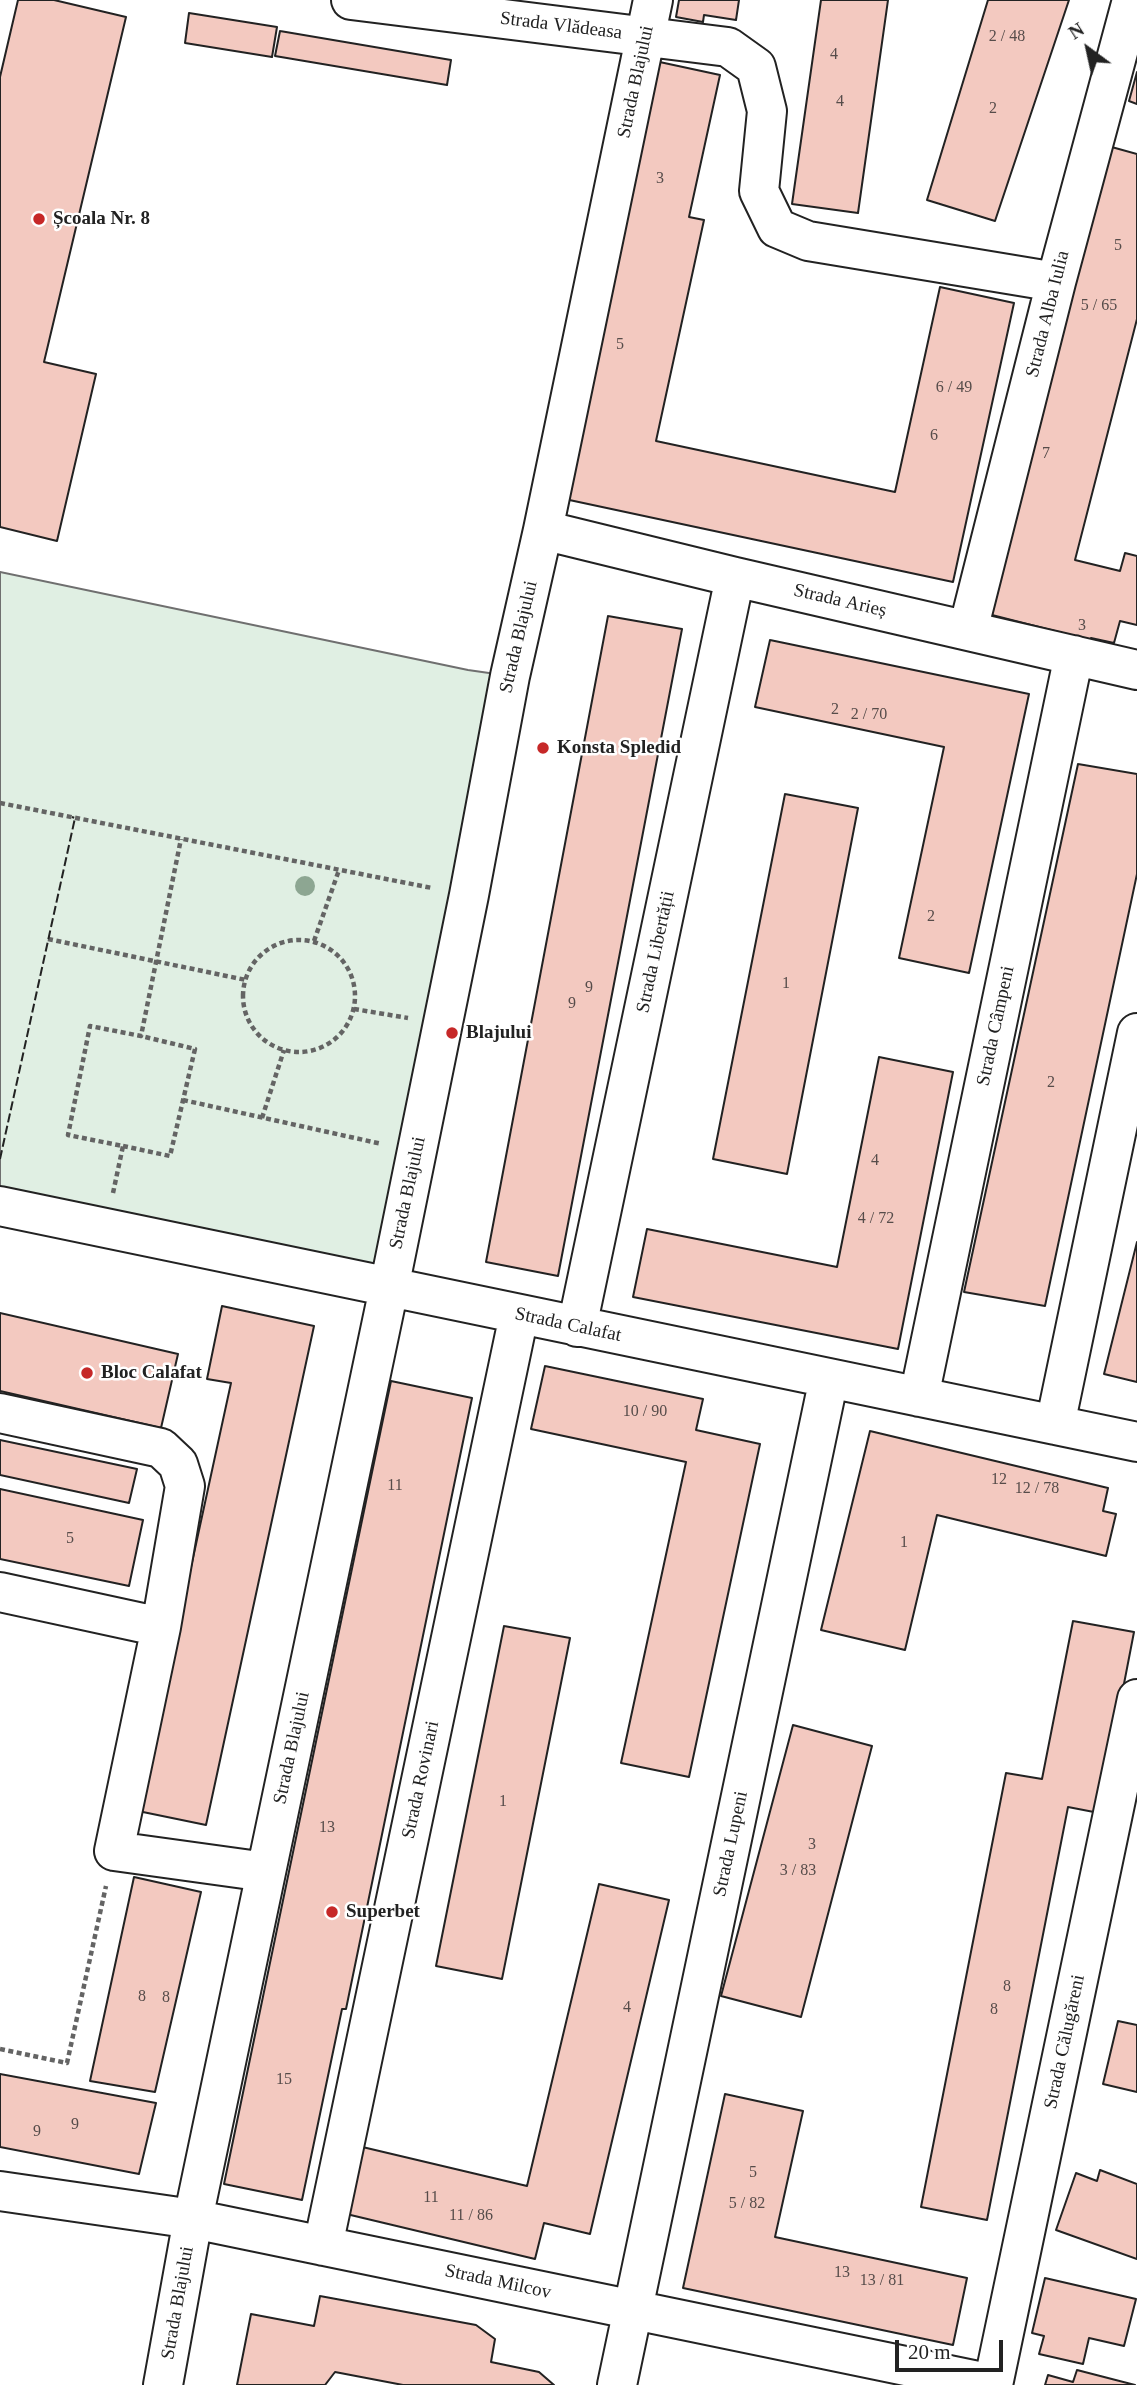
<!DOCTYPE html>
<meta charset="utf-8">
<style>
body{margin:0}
#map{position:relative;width:1137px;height:2385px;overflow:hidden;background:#fff;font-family:Georgia,serif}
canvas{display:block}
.north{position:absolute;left:1053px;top:14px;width:70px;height:70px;-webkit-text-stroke:5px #fff;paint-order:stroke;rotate:327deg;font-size:19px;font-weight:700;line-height:28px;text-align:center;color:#222}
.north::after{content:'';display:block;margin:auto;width:24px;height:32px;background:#222;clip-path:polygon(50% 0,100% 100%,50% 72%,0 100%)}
.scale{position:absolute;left:895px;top:2340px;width:108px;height:32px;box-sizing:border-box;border:4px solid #222;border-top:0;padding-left:9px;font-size:21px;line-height:24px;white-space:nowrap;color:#222;-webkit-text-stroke:5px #fff;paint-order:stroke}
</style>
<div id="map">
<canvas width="1137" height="2385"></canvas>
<div class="north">N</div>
<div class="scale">20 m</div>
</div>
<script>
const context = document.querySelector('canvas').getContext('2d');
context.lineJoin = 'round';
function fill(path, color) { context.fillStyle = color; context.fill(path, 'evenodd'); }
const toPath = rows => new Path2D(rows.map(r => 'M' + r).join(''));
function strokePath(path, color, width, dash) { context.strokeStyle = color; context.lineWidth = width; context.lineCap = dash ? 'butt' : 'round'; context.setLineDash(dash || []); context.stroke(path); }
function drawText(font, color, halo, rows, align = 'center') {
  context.font = font + ' Georgia,serif'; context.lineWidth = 5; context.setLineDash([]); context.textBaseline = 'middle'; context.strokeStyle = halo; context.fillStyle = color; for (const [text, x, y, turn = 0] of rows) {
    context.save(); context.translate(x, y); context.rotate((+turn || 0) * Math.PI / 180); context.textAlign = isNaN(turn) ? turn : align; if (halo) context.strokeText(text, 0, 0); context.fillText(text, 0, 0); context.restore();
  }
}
const green = toPath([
 [0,572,468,670,510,676,389,1288,0,1206,0,572]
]);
fill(green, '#e0efe3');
strokePath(green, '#6f6f6f', 2);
const building = toPath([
 [18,0,54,0,126,17,44,362,96,374,57,541,0,527,0,77,18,0],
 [679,0,739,0,736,20,704,15,703,22,676,17,679,0],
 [821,0,888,0,858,213,792,204,821,0],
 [988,0,1069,0,995,221,927,200,988,0],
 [189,13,277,27,272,57,185,43,189,13],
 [280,31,451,60,447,85,275,56,280,31],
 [655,61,720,75,689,217,704,220,656,441,895,492,940,287,1014,303,953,582,560,498,655,61],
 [1137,72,1137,104,1129,101,1137,72],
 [1108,146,1137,154,1137,319,1075,560,1120,571,1125,553,1137,556,1137,625,1120,621,1114,643,1091,638,1090,640,988,614,1108,146],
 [608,616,682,629,558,1276,486,1262,608,616],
 [770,640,1029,694,969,973,899,958,944,747,755,707,770,640],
 [1078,764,1137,774,1137,874,1045,1306,964,1292,1078,764],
 [785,794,858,808,787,1174,713,1159,785,794],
 [879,1057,953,1072,898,1349,633,1297,647,1229,837,1267,879,1057],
 [1137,1242,1137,1382,1104,1374,1137,1242],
 [222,1306,314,1326,206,1825,138,1811,231,1383,207,1379,222,1306],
 [0,1313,178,1354,161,1428,0,1391,0,1313],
 [545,1366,703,1399,696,1430,760,1444,689,1777,621,1763,686,1462,531,1429,545,1366],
 [391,1381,472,1398,346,2009,342,2009,302,2200,224,2184,391,1381],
 [870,1431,1108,1488,1103,1511,1116,1514,1106,1556,937,1515,905,1650,821,1630,870,1431],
 [0,1440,137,1469,129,1503,0,1475,0,1440],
 [0,1489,143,1520,129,1586,0,1559,0,1489],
 [1073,1621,1134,1632,1099,1813,1068,1807,987,2220,921,2207,1006,1773,1042,1779,1073,1621],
 [504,1626,570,1638,502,1979,436,1966,504,1626],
 [793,1725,872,1746,801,2017,721,1996,793,1725],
 [134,1877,201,1892,155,2092,90,2081,134,1877],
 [599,1884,669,1900,590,2234,544,2223,535,2259,338,2212,354,2145,527,2186,599,1884],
 [1118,2021,1137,2025,1137,2092,1103,2084,1118,2021],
 [0,2074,156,2103,139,2174,0,2147,0,2074],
 [725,2094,803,2111,775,2237,967,2278,953,2345,683,2288,725,2094],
 [1100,2170,1137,2184,1137,2259,1056,2230,1076,2173,1097,2181,1100,2170],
 [1045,2278,1136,2299,1124,2346,1089,2338,1083,2364,1039,2354,1044,2336,1032,2333,1045,2278],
 [320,2296,476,2325,495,2339,491,2362,539,2372,554,2385,403,2385,335,2372,325,2385,237,2385,251,2314,314,2326,320,2296],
 [1077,2370,1135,2385,1045,2385,1048,2375,1073,2382,1077,2370]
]);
fill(building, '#f3c9c0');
strokePath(building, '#222', 2);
const minor = toPath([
 [351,0,728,47,756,67,767,111,759,191,777,228,808,241,1056,282],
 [543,530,735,577,1137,670],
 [968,630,1056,282,1132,0],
 [0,1206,1137,1442],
 [577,1327,735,577],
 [919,1397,1074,655],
 [0,1413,161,1448,178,1464,185,1486,161,1627,114,1851,266,1872],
 [1055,1425,1137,1033],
 [0,1592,161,1627],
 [0,2191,193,2219,993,2384],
 [323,2246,519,1315],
 [163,2385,193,2219,389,1288,469,895,510,676,543,530,653,0],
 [617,2385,829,1378],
 [993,2385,1137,1699]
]);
strokePath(minor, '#222', 42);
strokePath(toPath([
 [0,803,432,888],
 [48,939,246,980],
 '243 996a56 56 0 1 1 112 0a56 56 0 1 1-112 0Z',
 [314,941,339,870],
 [354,1009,408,1018],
 [183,1100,382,1144],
 [262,1118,284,1050],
 [123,1146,170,1156,195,1049,141,1036],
 [113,1193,123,1146,68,1135,90,1026,141,1036,181,839],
 [0,2049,67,2063,106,1886]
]), '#646464', 4.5, [5, 3.5]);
strokePath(minor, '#fff', 38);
strokePath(toPath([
 [0,1159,75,818,72,817]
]), '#222', 2, [9, 3.5]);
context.fillStyle = '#8da692';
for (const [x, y] of [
 [305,886]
]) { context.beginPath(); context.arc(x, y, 10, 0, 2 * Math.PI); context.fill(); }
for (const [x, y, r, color] of [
 [39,219,7,"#c62828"],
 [543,748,7,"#c62828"],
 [452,1033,7,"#c62828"],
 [87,1373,7,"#c62828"],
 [332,1912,7,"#c62828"]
]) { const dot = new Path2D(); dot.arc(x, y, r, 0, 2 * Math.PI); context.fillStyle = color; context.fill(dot); strokePath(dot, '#fff', 2.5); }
drawText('16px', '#564c4a', null, [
 ["2 / 48",1007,37],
 ["4",834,55],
 ["4",840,102],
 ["2",993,109],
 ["3",660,179],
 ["5",1118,246],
 ["5 / 65",1099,306],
 ["5",620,345],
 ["6 / 49",954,388],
 ["6",934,436],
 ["7",1046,454],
 ["3",1082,626],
 ["2",835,710],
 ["2 / 70",869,715],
 ["2",931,917],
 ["1",786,984],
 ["9",589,988],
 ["9",572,1004],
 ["2",1051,1083],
 ["4",875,1161],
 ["4 / 72",876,1219],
 ["10 / 90",645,1412],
 ["12",999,1480],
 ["11",395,1486],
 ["12 / 78",1037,1489],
 ["5",70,1539],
 ["1",904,1543],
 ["1",503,1802],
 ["13",327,1828],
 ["3",812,1845],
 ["3 / 83",798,1871],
 ["8",1007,1987],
 ["8",142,1997],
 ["8",166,1998],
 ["4",627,2008],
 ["8",994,2010],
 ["15",284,2080],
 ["9",75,2125],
 ["9",37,2132],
 ["5",753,2173],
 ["11",431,2198],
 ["5 / 82",747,2204],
 ["11 / 86",471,2216],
 ["13",842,2273],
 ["13 / 81",882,2281]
]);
drawText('19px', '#222', '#fff', [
 ["Strada Vlădeasa",561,26,7],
 ["Strada Blajului",636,82,-78],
 ["Strada Alba Iulia",1048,314,-76],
 ["Strada Arieș",840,601,13],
 ["Strada Blajului",519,637,-77],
 ["Strada Libertății",656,952,-78],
 ["Strada Câmpeni",996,1026,-78],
 ["Strada Blajului",408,1193,-78],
 ["Strada Calafat",568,1325,12],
 ["Strada Blajului",292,1748,-78],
 ["Strada Rovinari",421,1780,-78],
 ["Strada Lupeni",731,1844,-78],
 ["Strada Călugăreni",1065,2042,-78],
 ["Strada Milcov",498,2282,12],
 ["Strada Blajului",178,2303,-80]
]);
drawText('bold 19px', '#222', '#fff', [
 ["Școala Nr. 8",53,219],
 ["Konsta Spledid",557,748],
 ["Blajului",466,1033],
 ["Bloc Calafat",101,1373],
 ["Superbet",346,1912]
], 'left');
</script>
